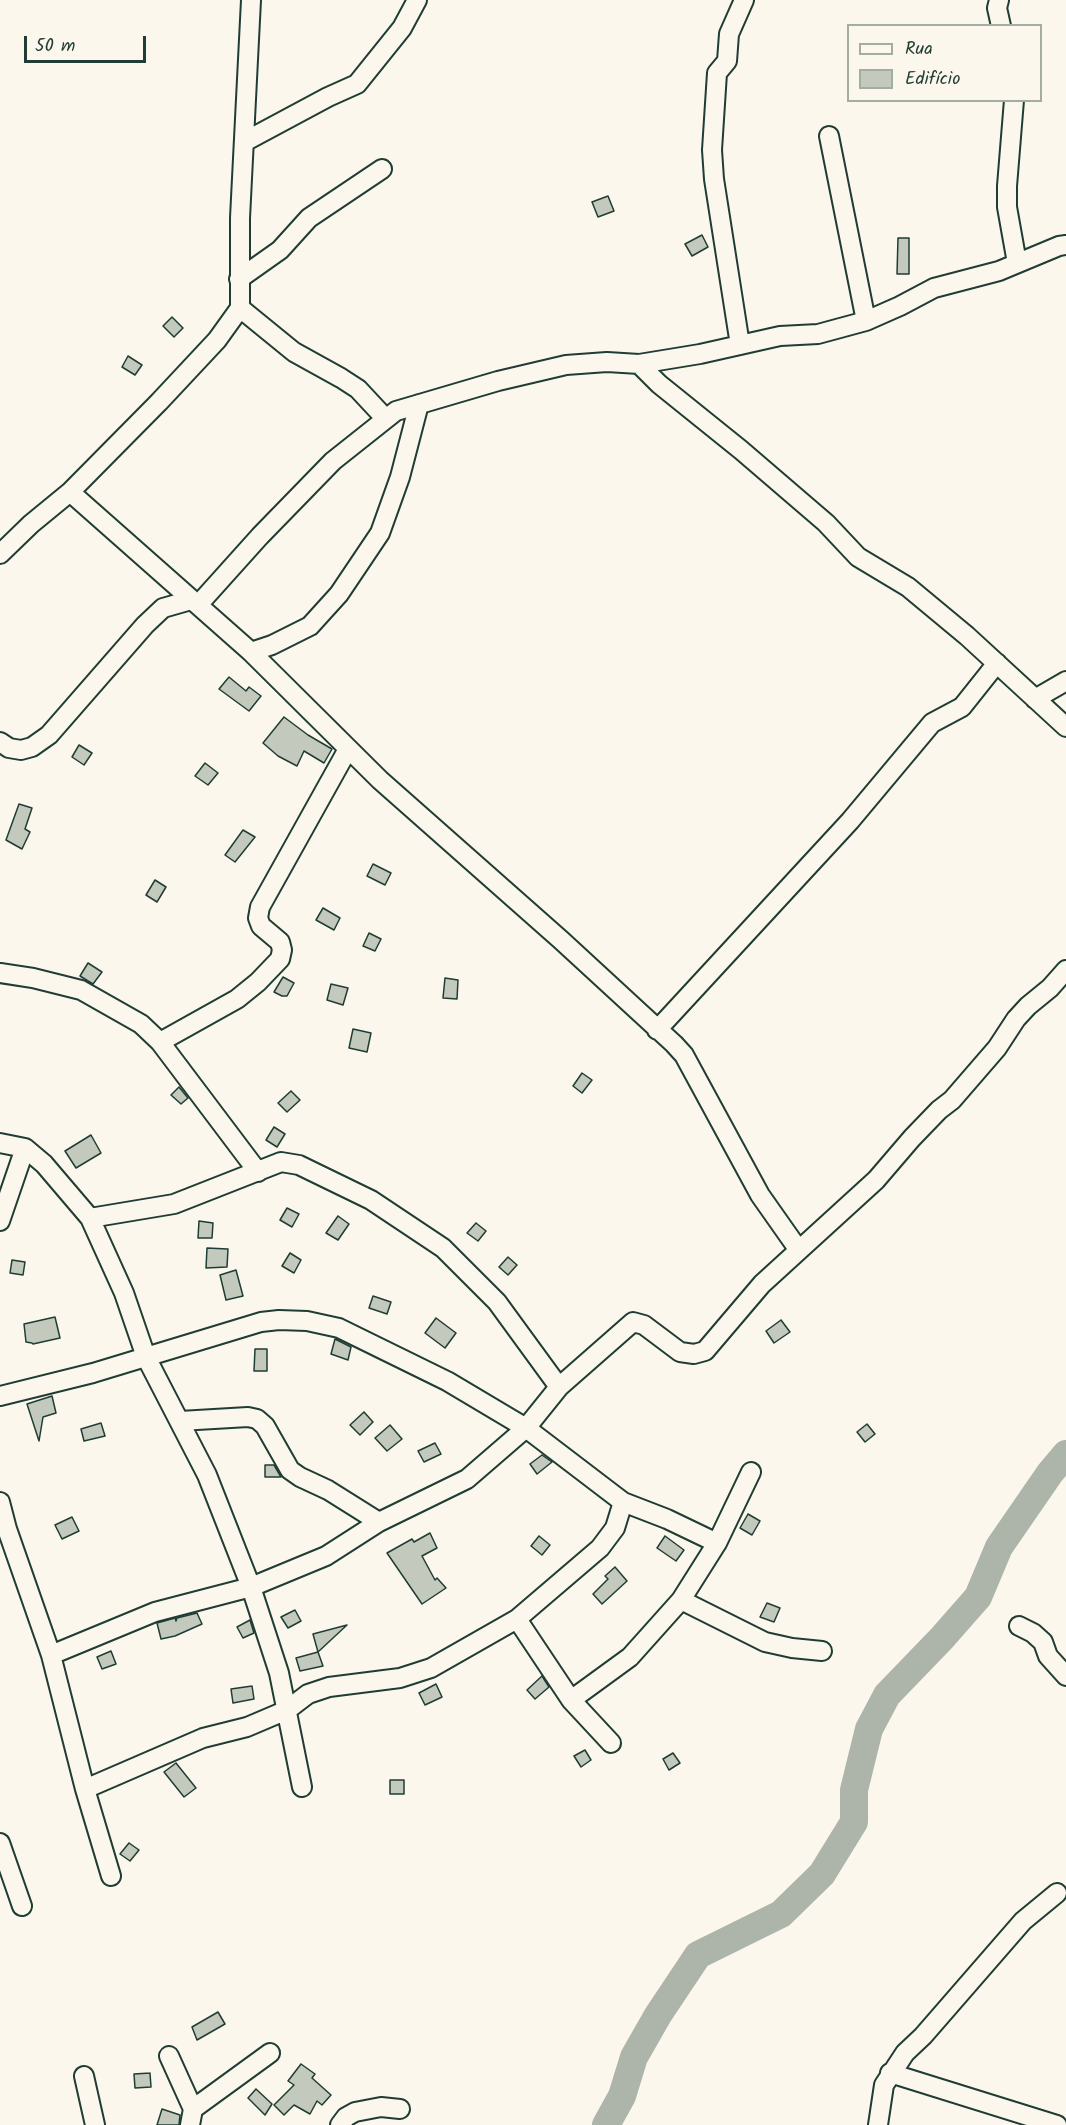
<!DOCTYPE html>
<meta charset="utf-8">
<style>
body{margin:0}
#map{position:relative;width:1066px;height:2125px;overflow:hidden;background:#fbf7ec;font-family:Kalam,sans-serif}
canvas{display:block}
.legend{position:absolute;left:847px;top:24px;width:195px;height:78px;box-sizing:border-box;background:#fbf7ec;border:2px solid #a3ada2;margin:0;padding:8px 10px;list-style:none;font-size:18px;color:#1f3d34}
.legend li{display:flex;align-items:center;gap:12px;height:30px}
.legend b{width:30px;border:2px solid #a3ada2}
.scale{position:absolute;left:24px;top:36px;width:122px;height:27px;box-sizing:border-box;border:3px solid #1f3d34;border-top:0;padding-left:8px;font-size:18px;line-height:21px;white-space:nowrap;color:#1f3d34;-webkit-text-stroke:4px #fbf7ec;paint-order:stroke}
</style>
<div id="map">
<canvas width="1066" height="2125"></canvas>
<ul class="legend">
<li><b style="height:8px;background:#fbf7ec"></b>Rua</li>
<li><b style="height:16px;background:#c4c9be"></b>Edifício</li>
</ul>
<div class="scale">50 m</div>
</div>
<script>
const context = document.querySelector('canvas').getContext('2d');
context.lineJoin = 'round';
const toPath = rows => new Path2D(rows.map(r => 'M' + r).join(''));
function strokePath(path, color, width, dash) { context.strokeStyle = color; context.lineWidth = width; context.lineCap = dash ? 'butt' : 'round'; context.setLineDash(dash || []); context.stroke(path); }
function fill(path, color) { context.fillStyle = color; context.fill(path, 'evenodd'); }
strokePath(toPath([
 [606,2125,622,2096,634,2057,658,2015,698,1955,781,1914,822,1874,854,1822,854,1790,869,1729,887,1695,942,1638,978,1597,999,1547,1050,1473,1066,1454]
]), '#adb4aa', 28);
const building = toPath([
 [608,196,614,211,598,217,592,202,608,196],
 [702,235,708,247,692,256,685,244,702,235],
 [898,238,909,238,909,274,897,274,898,238],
 [172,317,183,328,174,337,163,326,172,317],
 [128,356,142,365,135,375,122,367,128,356],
 [229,677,246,691,249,687,261,696,249,711,219,689,229,677],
 [284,717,308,735,332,749,324,763,304,751,297,766,278,756,263,743,284,717],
 [79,745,92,753,84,765,72,757,79,745],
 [205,763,218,773,208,785,195,776,205,763],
 [19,804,32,808,25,829,30,832,22,849,6,840,19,804],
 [243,830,255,837,235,862,225,855,243,830],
 [373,864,391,873,385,885,367,876,373,864],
 [155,880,166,887,157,902,146,895,155,880],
 [323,908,340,918,334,930,316,920,323,908],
 [369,933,381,939,375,951,363,946,369,933],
 [88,963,102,972,93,984,80,976,88,963],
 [283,977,294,983,287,996,282,996,274,992,283,977],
 [445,978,458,980,457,999,443,998,445,978],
 [331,984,348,988,343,1005,327,1000,331,984],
 [353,1029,371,1033,367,1052,349,1048,353,1029],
 [582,1073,592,1080,582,1093,573,1086,582,1073],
 [179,1087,188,1098,181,1104,171,1095,179,1087],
 [291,1091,300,1100,287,1112,278,1103,291,1091],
 [274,1127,285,1134,277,1147,266,1140,274,1127],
 [91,1135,101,1153,76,1168,65,1151,91,1135],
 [287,1208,299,1214,292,1227,280,1220,287,1208],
 [338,1216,349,1224,338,1240,326,1233,338,1216],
 [199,1221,213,1223,212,1238,198,1238,199,1221],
 [476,1223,486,1231,478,1241,467,1233,476,1223],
 [207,1248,228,1249,227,1267,206,1268,207,1248],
 [290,1253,301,1260,294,1273,282,1266,290,1253],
 [508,1257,517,1265,508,1275,499,1267,508,1257],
 [12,1260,25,1262,23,1275,10,1273,12,1260],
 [236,1270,243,1296,226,1300,220,1275,236,1270],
 [373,1296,391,1302,387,1314,369,1308,373,1296],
 [55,1317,60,1338,33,1344,32,1343,26,1342,24,1324,55,1317],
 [436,1318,456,1333,445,1348,425,1333,436,1318],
 [781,1320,790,1332,774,1343,766,1331,781,1320],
 [335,1339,351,1347,348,1360,331,1354,335,1339],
 [255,1349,267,1349,267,1371,254,1371,255,1349],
 [52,1396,56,1413,43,1417,39,1441,27,1404,52,1396],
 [364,1412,373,1422,360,1435,350,1425,364,1412],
 [101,1423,105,1436,84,1441,81,1429,101,1423],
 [867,1424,875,1434,865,1442,857,1432,867,1424],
 [390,1425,402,1439,387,1451,375,1438,390,1425],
 [435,1443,441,1454,424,1462,418,1451,435,1443],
 [542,1455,552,1462,537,1474,530,1464,542,1455],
 [265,1465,274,1465,281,1477,265,1477,265,1465],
 [748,1514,760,1521,752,1535,740,1528,748,1514],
 [72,1517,79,1531,62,1539,55,1525,72,1517],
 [430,1533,437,1548,422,1556,435,1580,437,1578,446,1588,422,1604,387,1553,412,1539,414,1542,430,1533],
 [539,1536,550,1545,542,1555,531,1546,539,1536],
 [665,1536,684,1550,676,1561,657,1548,665,1536],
 [615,1567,627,1581,602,1604,593,1594,608,1579,605,1576,615,1567],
 [767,1603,780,1608,774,1622,760,1617,767,1603],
 [295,1610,301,1621,288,1628,281,1617,295,1610],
 [197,1613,202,1624,175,1636,161,1639,157,1623,175,1618,176,1621,177,1618,197,1613],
 [250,1620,254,1633,243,1638,237,1627,250,1620],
 [347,1625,318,1652,323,1666,300,1671,296,1658,318,1652,313,1634,347,1625],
 [111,1651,116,1664,102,1669,97,1657,111,1651],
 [542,1676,549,1687,535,1699,527,1690,542,1676],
 [436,1684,442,1697,425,1705,419,1693,436,1684],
 [252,1686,254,1699,233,1703,231,1689,252,1686],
 [585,1750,591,1760,581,1767,574,1756,585,1750],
 [673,1753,680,1763,669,1770,663,1759,673,1753],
 [176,1763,196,1788,184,1797,164,1772,176,1763],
 [390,1780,404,1780,404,1794,390,1794,390,1780],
 [129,1843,139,1850,130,1861,120,1854,129,1843],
 [218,2012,225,2024,197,2040,192,2027,218,2012],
 [301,2064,315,2074,312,2078,331,2095,322,2105,317,2101,310,2114,294,2105,284,2115,274,2105,294,2085,288,2081,301,2064],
 [150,2073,151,2087,135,2088,134,2074,150,2073],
 [256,2089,272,2104,265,2115,248,2098,256,2089],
 [162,2109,180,2115,179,2125,157,2125,162,2109]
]);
fill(building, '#c4c9be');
strokePath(building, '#1f3d34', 1.5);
const minor = toPath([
 [999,0,997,8,1001,26],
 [1014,100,1007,186,1007,207,1017,263],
 [829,136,866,321],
 [244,142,328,97,357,84,402,28,417,0],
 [239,279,280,250,309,218,382,169],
 [240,308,294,352,341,378,358,389,385,418],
 [740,345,714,179,712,150,717,73,727,61,729,34,744,0],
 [639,364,659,384,741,450,826,523,858,557,908,587,967,636,1066,727],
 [70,492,251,652,380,780,561,940,674,1044,684,1055,760,1195,798,1249],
 [0,554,31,524,70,492,159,402,217,340,240,308,240,218,251,0],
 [198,605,260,536,333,461,396,411,498,381,566,365,607,362,639,364,700,354,780,336,818,334,866,321,900,306,934,288,999,271,1059,246,1066,245],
 [251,652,272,645,310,626,339,594,380,533,400,477,419,404],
 [1035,699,1066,681],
 [0,742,9,748,21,750,32,747,49,735,145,625,163,608,191,600],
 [0,973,33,978,81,990,141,1024,160,1042,258,1172],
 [657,1030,850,821,932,723,962,707,997,663],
 [160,1042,237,999,258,982,280,959,282,950,280,942,261,926,258,918,260,907,348,749],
 [0,1143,25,1148,44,1164,90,1218,124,1293,146,1357,207,1475,251,1587,279,1673,302,1787],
 [90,1218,174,1204,281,1162,299,1165,371,1200,443,1248,497,1302,559,1387],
 [0,1221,25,1148],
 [0,1396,93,1373,261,1322,279,1320,307,1321,339,1328,447,1381,526,1428,623,1502,667,1519,717,1543],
 [180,1421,248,1417,257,1419,265,1426,290,1470,300,1477,328,1490,379,1522],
 [0,1502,7,1529,51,1655,85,1789,111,1876],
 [681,1600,765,1642,792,1648,822,1651],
 [517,1619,571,1700,611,1743],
 [1019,1626,1033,1633,1043,1642,1048,1656,1066,1676],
 [51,1655,155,1612,251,1587,326,1556,379,1522,467,1479,526,1428,559,1387,633,1322,644,1325,680,1352,694,1354,705,1351,762,1284,876,1180,912,1138,939,1110,952,1100,997,1048,1016,1019,1028,1006,1050,988,1066,970],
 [571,1700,630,1657,681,1600,717,1543,751,1472],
 [85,1789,203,1738,247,1727,287,1710,308,1694,329,1687,400,1678,431,1668,517,1619,600,1548,615,1528,623,1502],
 [0,1843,22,1906],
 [169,2056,193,2109],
 [890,2073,1057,2125],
 [84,2076,95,2125],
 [190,2125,193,2109,270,2053],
 [340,2125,346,2117,355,2112,381,2107,400,2109],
 [878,2125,884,2085,905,2053,923,2036,1023,1921,1057,1893]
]);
strokePath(minor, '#1f3d34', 22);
strokePath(minor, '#fbf7ec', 18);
</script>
